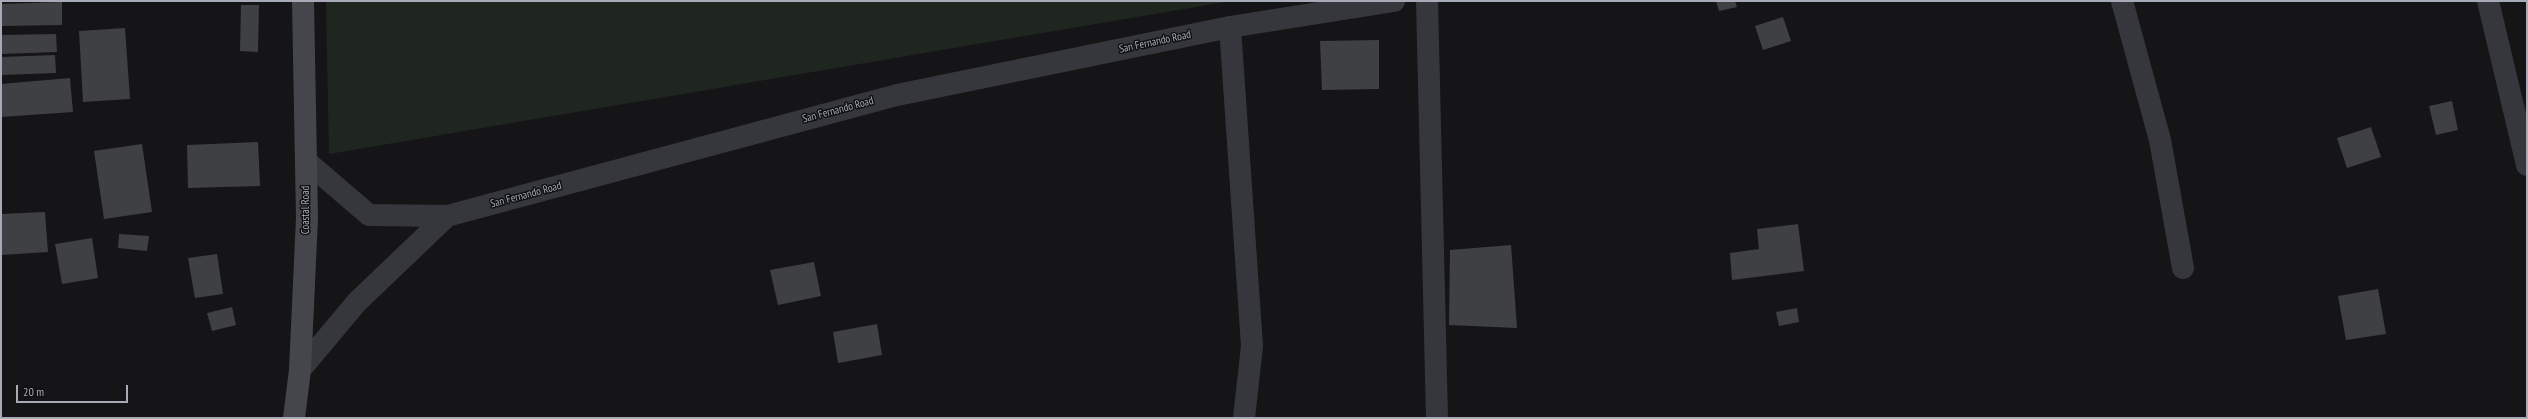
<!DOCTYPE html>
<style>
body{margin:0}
#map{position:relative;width:2528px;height:419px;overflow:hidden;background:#151517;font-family:"PT Sans Narrow",sans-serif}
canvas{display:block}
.frame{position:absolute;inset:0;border:2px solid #a7abb7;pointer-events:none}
.scale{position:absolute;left:16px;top:385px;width:112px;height:18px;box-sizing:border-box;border:2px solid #a7abb7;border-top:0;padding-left:5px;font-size:12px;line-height:14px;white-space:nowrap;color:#a7abb7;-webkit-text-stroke:3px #101012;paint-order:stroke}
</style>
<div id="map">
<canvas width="2528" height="419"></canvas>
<div class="frame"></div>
<div class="scale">20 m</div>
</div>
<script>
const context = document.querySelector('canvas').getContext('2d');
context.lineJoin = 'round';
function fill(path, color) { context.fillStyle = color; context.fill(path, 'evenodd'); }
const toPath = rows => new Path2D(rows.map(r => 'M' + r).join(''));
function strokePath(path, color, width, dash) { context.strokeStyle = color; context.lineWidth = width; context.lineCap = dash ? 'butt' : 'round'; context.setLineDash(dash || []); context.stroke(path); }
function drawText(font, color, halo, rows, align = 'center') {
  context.font = font + ' "PT Sans Narrow",sans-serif'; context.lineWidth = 3; context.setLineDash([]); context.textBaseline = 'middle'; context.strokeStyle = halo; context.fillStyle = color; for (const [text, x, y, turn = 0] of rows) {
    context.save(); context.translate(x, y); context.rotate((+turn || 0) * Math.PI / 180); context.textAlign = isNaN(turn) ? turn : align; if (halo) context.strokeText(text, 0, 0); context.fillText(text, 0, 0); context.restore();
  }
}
fill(toPath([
 [326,1,1231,1,329,154]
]), '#1f2620');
fill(toPath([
 [1716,1,1735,1,1737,7,1719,11],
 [62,2,62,25,1,26,1,4],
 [241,5,259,5,258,52,240,51],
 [1783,17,1791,41,1763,50,1755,26],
 [125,28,130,99,83,102,79,31],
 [56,34,57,52,1,54,1,35],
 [1379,40,1379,89,1322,90,1320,41],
 [55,55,56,73,1,75,1,57],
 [70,78,73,112,1,117,1,84],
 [2452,101,2458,130,2436,135,2429,106],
 [2371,127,2381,157,2347,168,2337,138],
 [258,142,260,186,188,188,187,145],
 [142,144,152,212,104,219,94,151],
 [45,212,48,252,1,255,1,214],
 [1798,224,1804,271,1732,280,1730,253,1759,249,1757,229],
 [119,234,149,236,147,251,118,248],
 [92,238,98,278,62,284,55,244],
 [1511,245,1517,328,1449,325,1450,250],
 [217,254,223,294,195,298,188,258],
 [814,262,821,296,778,305,770,270],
 [2378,289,2386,334,2346,340,2338,296],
 [232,307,236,325,212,331,207,313],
 [1797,308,1799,322,1779,326,1776,312],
 [877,324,882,355,838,363,833,332]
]), '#3f4044');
strokePath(toPath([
 [1427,1,1437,418],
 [2122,1,2160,140,2183,268],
 [2488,1,2527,165],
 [1230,27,1252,346,1244,418],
 [306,161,369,215,447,216,897,95,1230,27,1394,1],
 [300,370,357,302,447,216]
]), '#36373c', 22);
strokePath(toPath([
 [294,418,300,370,307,218,303,1]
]), '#44464c', 22);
drawText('11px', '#a7abb7', '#101012', [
 ["San Fernando Road",1155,42,-12],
 ["San Fernando Road",838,110,-15],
 ["San Fernando Road",526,195,-15],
 ["Coastal Road",306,210,-90]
]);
</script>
